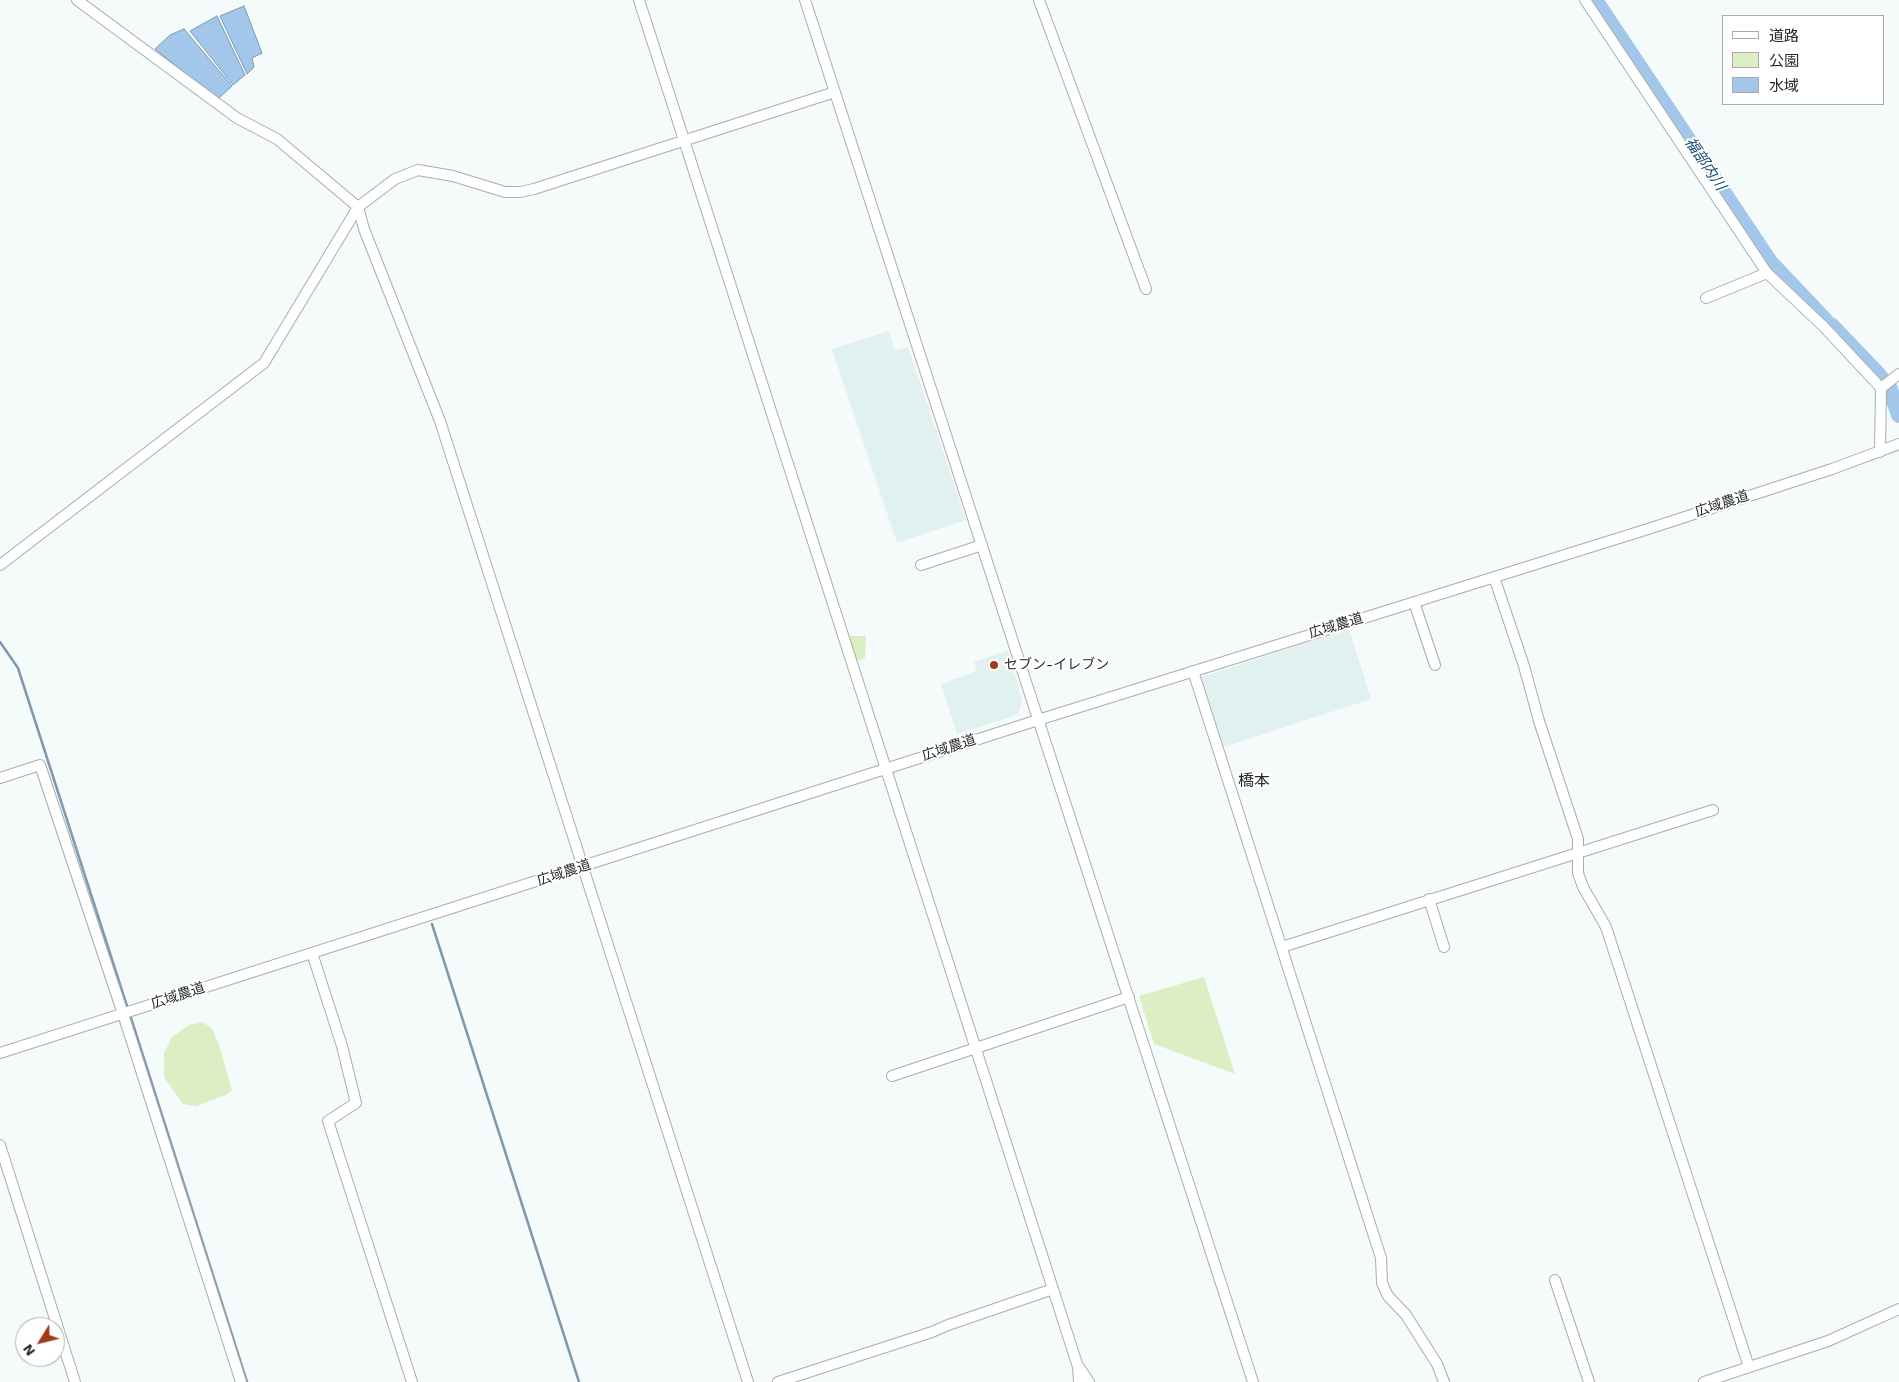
<!DOCTYPE html>
<meta charset="utf-8">
<style>
body{margin:0}
#map{position:relative;width:1899px;height:1382px;overflow:hidden;background:#f5fbfa;font-family:"Work Sans","Noto Sans JP",sans-serif}
canvas{display:block}
.legend{position:absolute;left:1722px;top:15px;width:162px;height:90px;box-sizing:border-box;background:#fff;border:1px solid #a9aaaa;margin:0;padding:6px 9px;list-style:none;font-size:15px;color:#292b2b}
.legend li{display:flex;align-items:center;gap:10px;height:25px}
.legend b{width:25px;border:1px solid #a9aaaa}
.north{position:absolute;left:15px;top:1317px;width:50px;height:50px;box-sizing:border-box;background:#fff;border:1px solid #a9aaaa;border-radius:50%;rotate:234deg;font-size:14px;font-weight:700;line-height:20px;text-align:center;color:#292b2b}
.north::after{content:'';display:block;margin:auto;width:18px;height:22px;background:#a13a18;clip-path:polygon(50% 0,100% 100%,50% 72%,0 100%)}
</style>
<div id="map">
<canvas width="1899" height="1382"></canvas>
<ul class="legend">
<li><b style="height:6px;background:#fff"></b>道路</li>
<li><b style="height:14px;background:#dbeec4"></b>公園</li>
<li><b style="height:14px;background:#a3c7ea"></b>水域</li>
</ul>
<div class="north">N</div>
</div>
<script>
const context = document.querySelector('canvas').getContext('2d');
context.lineJoin = 'round';
function fill(path, color) { context.fillStyle = color; context.fill(path, 'evenodd'); }
const toPath = rows => new Path2D(rows.map(r => 'M' + r).join(''));
function strokePath(path, color, width, dash) { context.strokeStyle = color; context.lineWidth = width; context.lineCap = dash ? 'butt' : 'round'; context.setLineDash(dash || []); context.stroke(path); }
function drawText(font, color, halo, rows, align = 'center') {
  context.font = font + ' "Work Sans","Noto Sans JP",sans-serif'; context.lineWidth = 4; context.setLineDash([]); context.textBaseline = 'middle'; context.strokeStyle = halo; context.fillStyle = color; for (const [text, x, y, turn = 0] of rows) {
    context.save(); context.translate(x, y); context.rotate((+turn || 0) * Math.PI / 180); context.textAlign = isNaN(turn) ? turn : align; if (halo) context.strokeText(text, 0, 0); context.fillText(text, 0, 0); context.restore();
  }
}
fill(toPath([
 [889,331,895,351,908,347,966,520,897,543,832,349],
 [1349,629,1371,699,1221,748,1198,678],
 [1008,650,1022,700,1019,712,1014,716,957,734,941,684,977,671,974,662]
]), '#e1f1ef');
fill(toPath([
 [848,636,866,636,865,658,855,661],
 [1204,977,1235,1074,1154,1044,1139,996],
 [202,1022,212,1028,219,1045,232,1090,226,1095,196,1106,183,1104,164,1077,164,1053,172,1037,189,1025]
]), '#dbeec4');
const water = toPath([
 [244,6,262,53,252,58,254,67,247,74,220,16,244,6],
 [217,16,245,75,233,85,190,31,217,16],
 [184,29,232,86,218,99,155,49,170,35,184,29]
]);
fill(water, '#a3c7ea');
strokePath(water, '#7e98b1', 1);
strokePath(toPath([
 [0,642,18,668,127,1006],
 [432,924,579,1382],
 [131,1018,247,1382]
]), '#7e98b1', 2.5);
strokePath(toPath([
 [1595,0,1770,262,1825,320],
 [1831,325,1877,373,1890,389,1899,415]
]), '#a3c7ea', 16);
const minor = toPath([
 [77,0,237,118,277,139,358,207,364,229,440,421,748,1382],
 [639,0,1053,1289,1078,1367,1079,1382],
 [805,0,1253,1382],
 [1039,0,1146,289],
 [1585,0,1767,273,1824,327,1881,388,1880,452],
 [1706,298,1767,273],
 [1881,388,1899,374],
 [0,565,264,363,358,207,395,179,418,170,453,176,505,192,520,192,534,189,835,92],
 [921,565,982,545],
 [1494,577,1524,666,1539,721,1578,839,1578,873,1583,887,1606,927,1749,1367],
 [1414,602,1435,665],
 [1193,671,1381,1258,1382,1283,1388,1296,1406,1315,1437,1364,1444,1382],
 [0,778,40,765,123,1014,241,1382],
 [1429,899,1444,947],
 [1282,947,1713,810],
 [312,953,342,1046,356,1103,328,1121,412,1382],
 [0,1053,1038,720,1648,529,1832,469,1899,444],
 [892,1076,1129,997],
 [0,1145,75,1382],
 [1555,1280,1589,1382],
 [1079,1367,1089,1382],
 [778,1382,932,1332,948,1325,1053,1289],
 [1704,1382,1828,1341,1899,1309]
]);
strokePath(minor, '#a8adad', 12);
strokePath(minor, '#fff', 10);
for (const [x, y, r, color] of [
 [994,665,5,"#a13a18"]
]) { const dot = new Path2D(); dot.arc(x, y, r, 0, 2 * Math.PI); context.fillStyle = color; context.fill(dot); strokePath(dot, '#fff', 2); }
drawText('14px', '#292b2b', '#fff', [
 ["広域農道",1722,504,-18],
 ["広域農道",1336,626,-17],
 ["広域農道",949,748,-18],
 ["広域農道",564,873,-18],
 ["広域農道",178,996,-18]
]);
drawText('14px', '#292b2b', '#fff', [
 ["セブン-イレブン",1004,665]
], 'left');
drawText('italic 15px', '#114a75', '#fff', [
 ["福部内川",1705,164,56]
]);
drawText('16px', '#292b2b', '#fff', [
 ["橋本",1254,781]
]);
</script>
